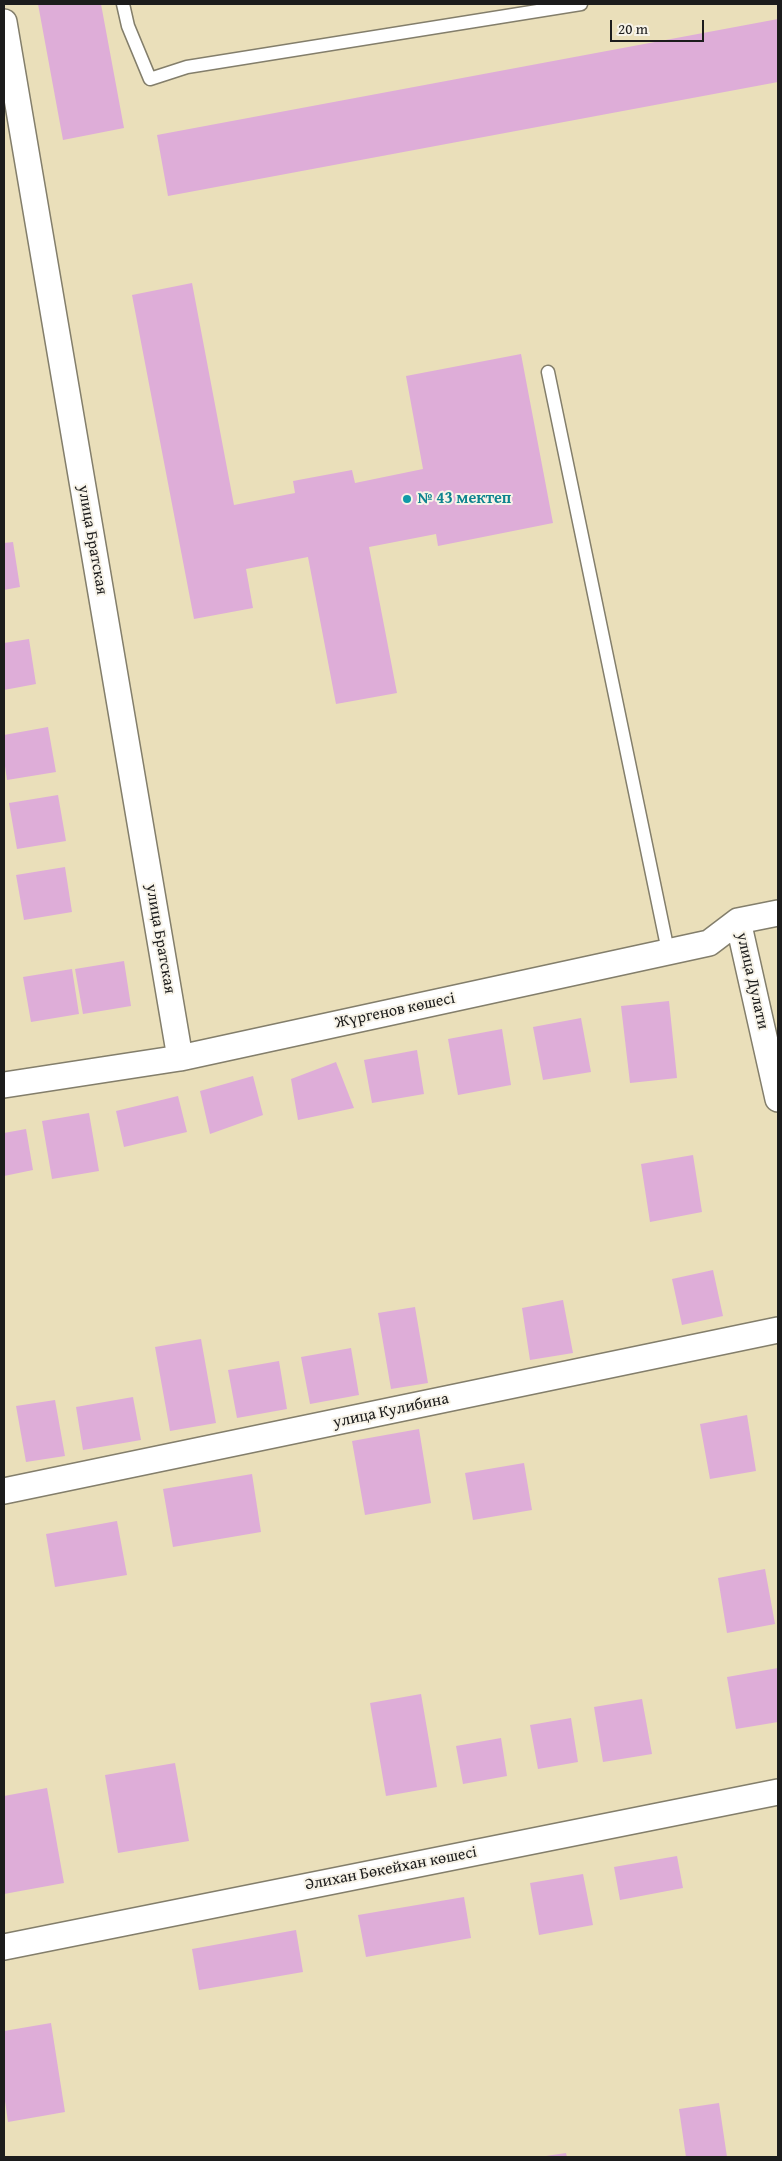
<!DOCTYPE html>
<meta charset="utf-8">
<style>
body{margin:0}
#map{position:relative;width:782px;height:2161px;overflow:hidden;background:#eadfba;font-family:"Gentium Book Plus",serif}
canvas{display:block}
.frame{position:absolute;inset:0;border:5px solid #1c1c1c;pointer-events:none}
.scale{position:absolute;left:610px;top:20px;width:94px;height:22px;box-sizing:border-box;border:2px solid #1c1c1c;border-top:0;padding-left:6px;font-size:15px;line-height:18px;white-space:nowrap;color:#1c1c1c;-webkit-text-stroke:4px #f7f3e8;paint-order:stroke}
</style>
<div id="map">
<canvas width="782" height="2161"></canvas>
<div class="frame"></div>
<div class="scale">20 m</div>
</div>
<script>
const context = document.querySelector('canvas').getContext('2d');
context.lineJoin = 'round';
function fill(path, color) { context.fillStyle = color; context.fill(path, 'evenodd'); }
const toPath = rows => new Path2D(rows.map(r => 'M' + r).join(''));
function strokePath(path, color, width, dash) { context.strokeStyle = color; context.lineWidth = width; context.lineCap = dash ? 'butt' : 'round'; context.setLineDash(dash || []); context.stroke(path); }
function drawText(font, color, halo, rows, align = 'center') {
  context.font = font + ' "Gentium Book Plus",serif'; context.lineWidth = 4; context.setLineDash([]); context.textBaseline = 'middle'; context.strokeStyle = halo; context.fillStyle = color; for (const [text, x, y, turn = 0] of rows) {
    context.save(); context.translate(x, y); context.rotate((+turn || 0) * Math.PI / 180); context.textAlign = isNaN(turn) ? turn : align; if (halo) context.strokeText(text, 0, 0); context.fillText(text, 0, 0); context.restore();
  }
}
fill(toPath([
 [38,4,101,4,124,128,63,140],
 [778,19,778,82,168,196,157,135],
 [192,283,234,505,295,493,293,481,352,470,355,483,423,469,406,376,521,354,553,523,438,546,436,534,369,547,397,693,336,704,308,557,246,569,253,608,194,619,132,295],
 [13,542,20,587,4,590,4,543],
 [29,639,36,684,4,690,4,643],
 [48,727,56,772,7,780,4,759,4,735],
 [58,795,66,841,17,849,9,803],
 [65,867,72,912,24,920,16,875],
 [124,961,131,1006,83,1014,75,969],
 [72,969,79,1014,31,1022,23,977],
 [669,1001,677,1078,630,1083,621,1006],
 [581,1018,591,1072,543,1080,533,1027],
 [502,1029,511,1085,458,1095,448,1039],
 [417,1050,424,1094,372,1103,364,1060],
 [336,1062,354,1108,298,1120,291,1079],
 [253,1076,263,1115,210,1134,200,1091],
 [178,1096,187,1132,124,1147,116,1111],
 [89,1113,99,1171,52,1179,42,1121],
 [26,1129,33,1170,4,1176,4,1133],
 [693,1155,702,1212,650,1222,641,1164],
 [713,1270,723,1316,682,1325,672,1279],
 [563,1300,573,1353,530,1360,522,1308],
 [415,1307,428,1383,391,1389,378,1313],
 [201,1339,216,1423,170,1431,155,1347],
 [351,1348,359,1395,310,1404,301,1357],
 [279,1361,287,1409,237,1418,228,1370],
 [133,1397,141,1440,83,1450,76,1407],
 [55,1400,65,1456,26,1462,16,1406],
 [747,1415,756,1471,710,1479,700,1424],
 [419,1429,431,1503,365,1515,352,1441],
 [524,1463,532,1510,473,1520,465,1473],
 [252,1474,261,1532,173,1547,163,1489],
 [117,1521,127,1575,55,1587,46,1534],
 [765,1569,775,1624,727,1633,718,1578],
 [778,1668,778,1722,736,1729,727,1677],
 [421,1694,437,1787,386,1796,370,1703],
 [642,1699,652,1754,603,1762,594,1707],
 [571,1718,578,1762,538,1769,530,1725],
 [501,1738,507,1776,463,1784,456,1746],
 [175,1763,189,1841,118,1853,105,1775],
 [47,1788,64,1883,4,1894,4,1796],
 [677,1856,683,1888,620,1900,614,1867],
 [583,1874,593,1925,539,1935,530,1883],
 [464,1897,471,1938,366,1957,358,1915],
 [296,1930,303,1972,199,1990,192,1949],
 [51,2023,65,2112,8,2122,4,2094,4,2031],
 [719,2103,727,2157,686,2157,679,2109],
 [566,2153,567,2157,546,2157,546,2156]
]), '#deadd8');
const lane = toPath([
 [123,4,128,26,150,79,187,67,581,4],
 [548,372,668,951]
]);
const street = toPath([
 [4,22,180,1058],
 [738,921,778,1099],
 [4,1085,180,1058,709,943,738,921,778,913],
 [4,1491,778,1330],
 [4,1947,778,1792]
]);
strokePath(lane, '#837e6b', 15);
strokePath(street, '#837e6b', 28);
strokePath(lane, '#fff', 12);
strokePath(street, '#fff', 25);
for (const [x, y, r, color] of [
 [407,499,5,"#0f9aa8"]
]) { const dot = new Path2D(); dot.arc(x, y, r, 0, 2 * Math.PI); context.fillStyle = color; context.fill(dot); strokePath(dot, '#f7f3e8', 2); }
drawText('bold 16px', '#0d838f', '#f7f3e8', [
 ["№ 43 мектеп",417,499]
], 'left');
drawText('16px', '#1c1c1c', '#f7f3e8', [
 ["улица Братская",92,540,80],
 ["улица Братская",160,939,80],
 ["улица Дулати",752,981,77],
 ["Жүргенов көшесі",395,1011,-12],
 ["улица Кулибина",391,1411,-12],
 ["Әлихан Бөкейхан көшесі",391,1869,-11]
]);
</script>
